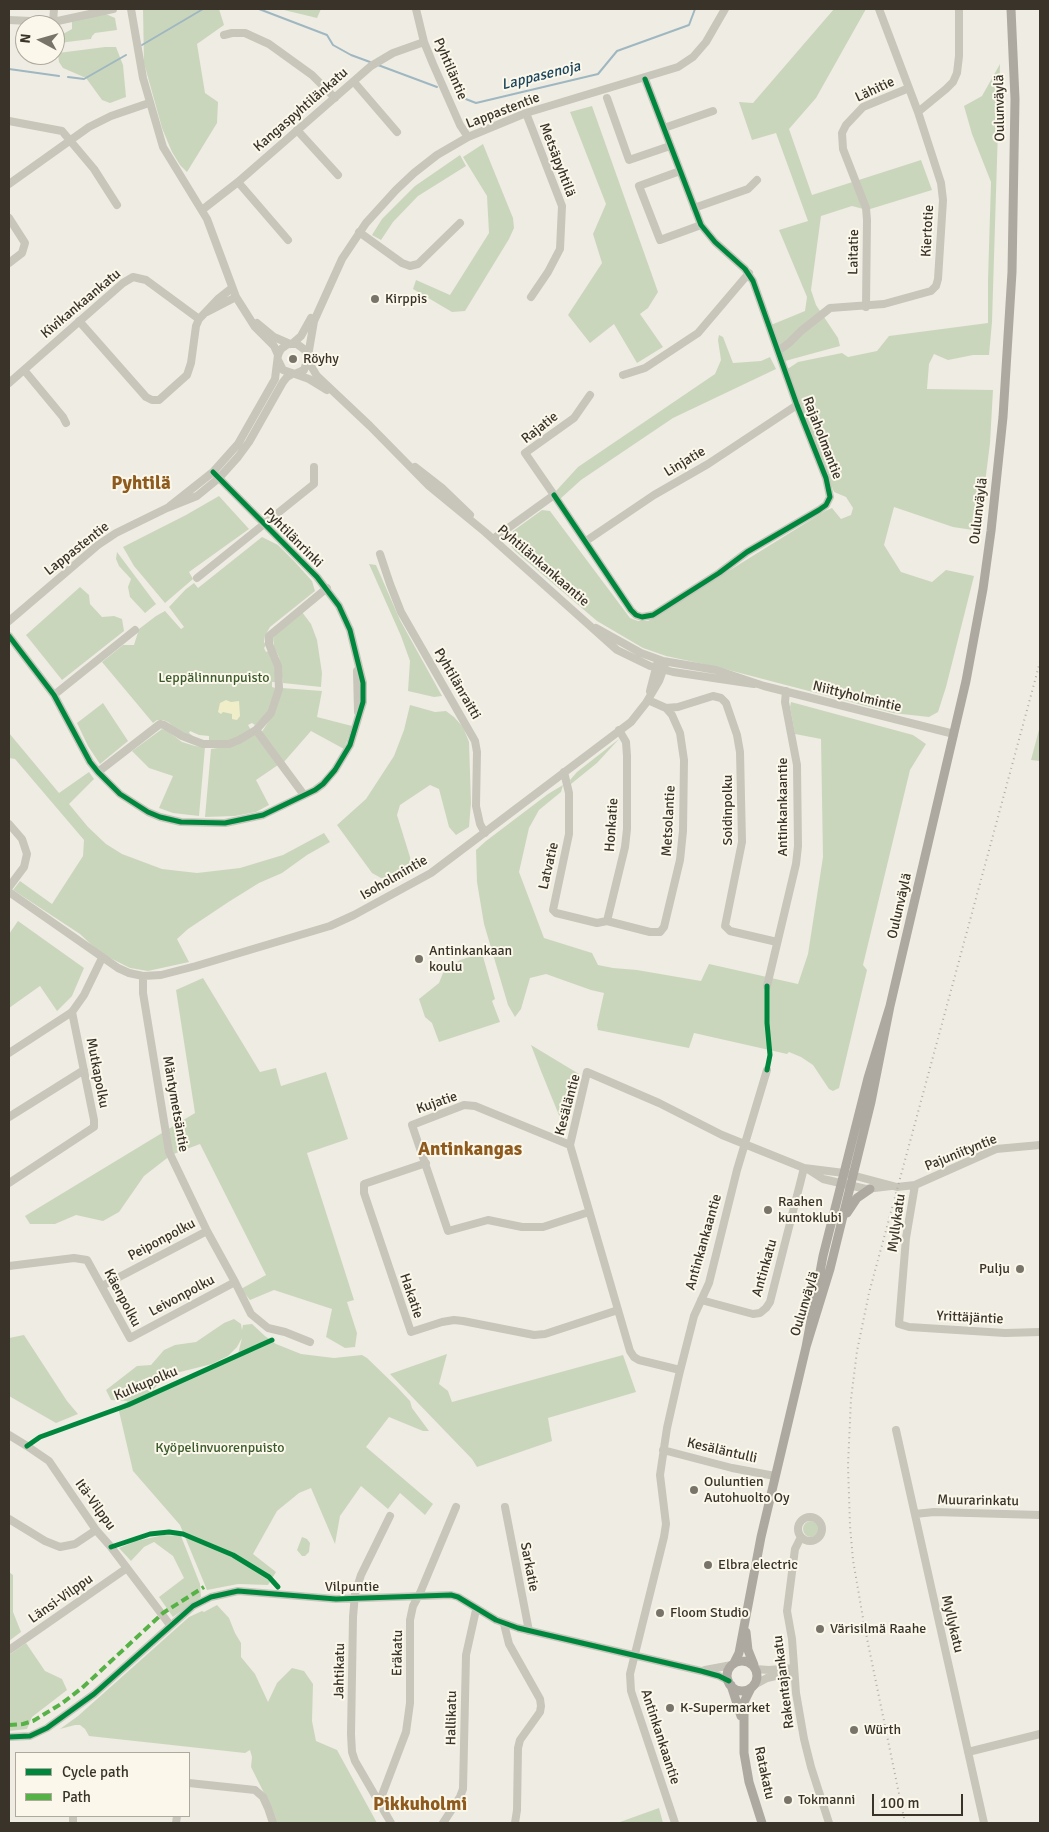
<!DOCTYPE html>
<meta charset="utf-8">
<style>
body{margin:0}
#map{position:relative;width:1049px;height:1832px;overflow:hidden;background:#efece3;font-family:Signika,sans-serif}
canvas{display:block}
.frame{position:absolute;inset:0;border:10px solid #3a3329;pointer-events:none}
.legend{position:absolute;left:15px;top:1752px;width:175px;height:65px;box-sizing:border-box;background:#fbf8eb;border:1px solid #aea99d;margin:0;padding:6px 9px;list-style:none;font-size:15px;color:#3a3329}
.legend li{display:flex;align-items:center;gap:10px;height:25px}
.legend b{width:25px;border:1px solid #aea99d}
.north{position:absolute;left:15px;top:15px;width:50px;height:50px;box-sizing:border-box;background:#fbf8eb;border:1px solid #aea99d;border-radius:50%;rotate:276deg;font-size:14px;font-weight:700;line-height:20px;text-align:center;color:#3a3329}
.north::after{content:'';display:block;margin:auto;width:18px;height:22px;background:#79746a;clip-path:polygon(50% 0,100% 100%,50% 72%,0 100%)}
.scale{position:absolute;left:872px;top:1794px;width:91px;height:22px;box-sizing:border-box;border:2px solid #3a3329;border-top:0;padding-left:6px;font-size:15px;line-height:18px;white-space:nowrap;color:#3a3329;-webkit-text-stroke:4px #fbf8eb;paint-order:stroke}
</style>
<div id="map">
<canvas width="1049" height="1832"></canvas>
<div class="frame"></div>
<ul class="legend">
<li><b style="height:6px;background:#00873e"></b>Cycle path</li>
<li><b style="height:6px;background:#56b246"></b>Path</li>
</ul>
<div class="north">N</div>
<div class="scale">100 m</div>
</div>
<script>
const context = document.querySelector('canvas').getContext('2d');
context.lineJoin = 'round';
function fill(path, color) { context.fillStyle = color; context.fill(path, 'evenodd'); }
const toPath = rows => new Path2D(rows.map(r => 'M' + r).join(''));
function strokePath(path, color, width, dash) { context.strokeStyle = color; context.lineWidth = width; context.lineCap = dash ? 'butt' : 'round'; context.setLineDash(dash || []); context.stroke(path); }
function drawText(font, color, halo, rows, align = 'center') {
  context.font = font + ' Signika,sans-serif'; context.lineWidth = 4; context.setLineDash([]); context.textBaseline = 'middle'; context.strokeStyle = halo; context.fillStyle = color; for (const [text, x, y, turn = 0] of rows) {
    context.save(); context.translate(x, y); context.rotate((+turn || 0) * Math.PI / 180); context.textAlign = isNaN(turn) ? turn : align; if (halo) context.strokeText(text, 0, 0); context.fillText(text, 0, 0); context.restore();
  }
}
fill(toPath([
 [143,9,219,9,224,25,197,44,205,93,218,102,217,123,187,172,180,165,172,152,162,128,144,63],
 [280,9,321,9,317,18],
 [834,9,866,9,816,98,789,129,812,195,921,160,932,190,867,210,852,206,821,216,811,290,816,305,838,338,840,346,785,361,771,325,805,311,807,297,779,230,808,221,776,133,752,140,739,102,753,103],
 [106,14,115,18,117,30,95,33,92,36,91,39,59,43,63,34,72,29,72,21],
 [105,47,116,47,123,65,126,97,110,103,102,100,86,78,63,68,59,62,58,53],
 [1000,64,992,322,989,355,973,355,948,360,934,354,929,364,927,389,993,390,990,443,979,531,953,527,894,507,884,545,901,572,932,582,946,570,974,576,946,687,938,712,929,717,893,713,717,667,666,656,643,648,597,621,515,551,511,546,513,531,542,510,550,511,630,618,638,621,648,621,825,511,832,508,841,519,851,515,853,508,846,497,834,492,786,370,798,362,842,353,848,357,877,351,889,336,988,323,988,280,991,182,972,134,964,106,982,96],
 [592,106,658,292,648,308,640,314,663,347,637,363,614,324,590,343,568,315,602,263,593,234,606,204,570,112],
 [483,144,513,218,514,228,509,239,465,311,452,312,413,289,416,280,450,295,489,233,487,196,463,157],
 [460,155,466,166,418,196,393,222,381,240,372,235,382,219,415,186],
 [719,335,723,337,733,363,761,361,770,357,776,369,673,418,581,480,560,499,556,491,578,467,715,374,721,360,718,340],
 [219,496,249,529,189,572,193,579,165,603,134,566,123,547,186,515],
 [262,537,278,545,295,562,312,581,315,591,270,627,265,636,264,642,266,645,264,648,266,652,268,651,274,663,276,682,272,682,272,687,276,688,267,713,255,725,252,723,248,725,251,730,233,740,217,741,209,741,209,736,199,735,190,731,189,733,193,736,193,738,181,733,168,722,163,720,157,720,153,723,102,662,123,645,134,645,139,629,156,616,165,611,181,629,184,627,169,607,186,589,194,583,198,588],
 [117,552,156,604,145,613,130,597,128,587,131,579,119,566,116,559],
 [369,564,376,565,400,620,442,696,434,697,408,691,410,661,401,636],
 [80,587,89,595,90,604,102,617,114,616,122,619,124,631,62,680,26,635],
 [302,612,311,624,317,640,322,673,321,687,283,683,279,657,274,647,273,638,276,634],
 [282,688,322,691,317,717,352,726,344,749,311,731,283,763,261,733,273,715],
 [791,702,913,735,926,744,910,770,863,965,867,970,839,1088,833,1091,829,1089,813,1065,801,1057,789,1052,787,1054,694,1033,689,1048,598,1030,597,1025,604,993,591,990,546,974,530,978,521,1009,515,1017,508,1005,484,924,477,882,476,850,486,841,548,794,563,785,561,792,539,810,529,828,519,872,544,938,592,953,598,965,613,968,637,970,701,981,709,964,798,984,808,954,823,857,821,739,795,734,790,707],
 [103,703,128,741,100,764,88,746,77,723],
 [410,705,435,712,446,711,454,717,463,727,469,742,471,803,469,827,456,835,449,827,439,789,430,785,400,805,397,815,410,857,411,866,392,877,381,878,372,873,337,825,366,799,394,756,404,730],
 [1040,726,1040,761,1031,760],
 [162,729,166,730,182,742,195,746,205,747,199,816,173,813,159,808,173,776,149,768,132,751],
 [9,733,59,793,89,772,94,779,69,804,88,827,106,844,122,854,162,869,197,873,240,868,283,855,324,833,330,842,307,855,282,873,259,883,230,901,188,929,177,939,189,962,148,971,130,968,100,953,80,934,13,890,20,881,52,904,83,856,84,840,15,759,9,758],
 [255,735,278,765,256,780,269,805,256,812,235,816,205,817,211,749,237,745],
 [619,739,597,763,571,784,570,780,577,772],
 [18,921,84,968,72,996,57,1011,40,986,9,1008,9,934],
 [482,953,495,999,492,1001,500,1022,439,1042,432,1023,425,1017,419,999,439,983,443,973,448,968,460,960],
 [203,978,260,1072,276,1068,281,1086,326,1072,348,1139,307,1153,354,1300,347,1302,357,1333,355,1347,345,1348,326,1337,332,1309,274,1290,250,1300,241,1289,266,1275,200,1144,171,1155,144,1176,119,1212,103,1221,76,1215,55,1224,30,1224,25,1216,195,1113,176,990],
 [531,1045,579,1074,565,1130,541,1071],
 [234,1319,241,1324,242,1330,243,1325,252,1324,265,1336,276,1344,301,1354,334,1358,362,1355,367,1358,397,1387,410,1401,412,1408,429,1431,423,1431,389,1417,366,1447,433,1504,425,1515,400,1493,388,1509,361,1486,340,1516,335,1544,311,1488,299,1493,277,1511,253,1554,276,1572,268,1585,238,1584,207,1590,180,1525,133,1471,118,1407,128,1401,111,1400,106,1390,137,1366,151,1365,164,1350,175,1345,196,1342,224,1323],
 [242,1338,238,1354,152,1391,161,1381,172,1374,212,1364,228,1356,237,1347],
 [24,1335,67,1401,78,1414,56,1423,9,1396,9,1338],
 [447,1354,439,1384,448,1391,452,1402,623,1355,636,1392,548,1418,552,1441,477,1467,472,1459,390,1374],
 '803 1529a8 8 0 1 1 16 0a8 8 0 1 1-16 0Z',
 [164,1535,181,1536,200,1584,201,1597,173,1617,159,1597,184,1578,173,1556,154,1542,144,1547,131,1561,119,1548,136,1541],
 [302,1537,307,1539,310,1543,309,1552,305,1556,302,1556,297,1550],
 [9,1572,13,1575,13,1612,21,1632,9,1641],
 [217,1605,229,1618,235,1633,241,1643,241,1657,255,1674,268,1702,277,1683,292,1668,304,1671,313,1684,312,1721,316,1741,337,1750,377,1823,276,1823,268,1801,251,1767,252,1757,250,1750,245,1753,89,1736,85,1729,80,1725,75,1725,60,1729,78,1716,189,1617,202,1611,204,1612],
 [26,1643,45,1671,62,1679,67,1690,32,1717,27,1729,9,1731,9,1655],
 [659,1808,663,1823,619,1823,620,1822]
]), '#cad6bc');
fill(toPath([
 [226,700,231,702,239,701,240,716,237,720,232,719,232,714,223,712,221,714,218,712,220,703]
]), '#f0edc9');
strokePath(toPath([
 [259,9,327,35,333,45,351,55,370,62],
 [142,45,203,9],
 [378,65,437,87],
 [9,69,59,76],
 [68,77,84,79,126,55],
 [458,96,476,103,598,74,617,51,689,25,695,9]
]), '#9eb7c1', 2);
strokePath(toPath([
 [131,9,143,78,163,147,207,219,236,297,255,327,274,346,278,355],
 [416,9,424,42,433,64,460,125,468,137],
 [9,20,53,22,113,9],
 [53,22,54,9],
 [224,35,232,33,245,33,269,44,312,75,335,98],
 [354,82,397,132],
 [607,98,629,160,670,146],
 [918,112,946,89,953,82,957,73,959,56,959,9],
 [526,113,562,206,560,249,548,272,531,297],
 [9,121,62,131,94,169,117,205],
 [664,128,713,111],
 [297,130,338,175],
 [680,171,639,186,660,240,701,225],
 [238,182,288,240],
 [9,184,89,127,111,116,149,103],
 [694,208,748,189,757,180],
 [202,210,238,182,371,66,393,53,424,42],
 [9,218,25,243,22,253,9,263],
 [359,232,402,263,410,266,418,264,460,223],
 [866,307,867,220,866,208,843,149,842,133,846,125,863,107,909,88],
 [207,312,236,297],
 [79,321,146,397,152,400,159,400,187,375,191,363,196,326,199,319,218,299,232,288],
 [257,323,274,337,290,344],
 [293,343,301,336,311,318],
 [778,351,789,343,801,331,830,308,884,304,931,291,936,286,938,279,943,200,941,183,918,112,879,9],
 [308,356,314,321,342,259,366,223,396,190,414,173,437,155,468,137,526,113,678,67,693,57,706,42,725,9],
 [308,361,317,376,370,426,429,486,485,532,617,650,650,666,673,672,754,684],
 [24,370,63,417,66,423],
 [295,374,309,379,327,390],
 [623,375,645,368,698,333,749,273],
 [9,383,123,283,133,277,146,280,199,319],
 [415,467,442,488,470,515],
 [554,495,631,610,636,615,642,617,653,615,719,573,747,552,819,510,826,505,830,497,826,478,797,405,753,281,745,269,715,242,701,225,645,79],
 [170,506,213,472,238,444,275,379,278,355,281,349,288,344,297,344,305,350,308,358,304,370,295,374,283,370,278,360],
 [493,539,554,495,525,453,574,418,590,395],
 [586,541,654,495,708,464,797,405],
 [380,554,390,584,401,612,475,741,477,752,476,806,480,824,485,833],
 [197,578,314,484,314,467],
 [9,621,98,545,116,533,167,508,197,496,219,478,238,457,249,442,283,382,287,377,292,374],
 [596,628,641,653,663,661,716,670,764,686,954,734],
 [9,636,54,695,90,762,98,772,120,794,148,812,160,817,181,822,225,823,263,815,315,790,323,784,335,770,350,745,363,702,363,683,350,630,339,606,317,577,213,472],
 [357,671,358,712],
 [650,691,657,664],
 [54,695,135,630],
 [666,708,678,707,713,696,721,698,726,703,737,735,740,752,742,842,725,926,730,931,777,942],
 [256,730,304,795],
 [98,772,160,724,164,725,182,736,203,744,229,744,239,740,256,730,271,713,279,689,278,666,269,644,269,636,327,588],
 [564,772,569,793,569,834,553,910,556,913,597,923,607,921,650,932,660,932,664,927,680,860,683,831,684,760,680,733,672,715,666,708,648,700],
 [9,824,22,839,27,854,24,867,9,887],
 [9,892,118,968,129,973,143,976,161,975,196,966,330,926,354,915,431,873,631,722,646,703,659,681,666,662],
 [607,921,625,847,627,829,627,756,626,742,619,730],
 [143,976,143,993,169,1152,207,1231,235,1282],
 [767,986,796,864,798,846,797,765,785,702,786,691],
 [9,1053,72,1012,84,995,102,958],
 [9,1117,84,1070],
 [570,1145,475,1106,464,1105,412,1125,448,1231,488,1220,522,1227,543,1227,589,1212],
 [426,1163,364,1184,364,1193,411,1332,442,1322,454,1320,463,1321,534,1335,545,1334,618,1310],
 [809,1170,823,1179,866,1189,891,1186],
 [9,1183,94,1127,94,1120,72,1012],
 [915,1185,906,1238,899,1324,909,1327,1005,1333,1040,1332],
 [9,1266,74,1258,87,1260,130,1338,235,1282,251,1314,268,1328,285,1332,310,1342],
 [102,1286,207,1231],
 [701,1300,753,1314,760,1313,766,1308,770,1302,804,1168],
 [680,1370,639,1360,634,1357,630,1351,570,1145,587,1072,659,1103,722,1135,804,1168,844,1173,897,1187,915,1185,996,1149,1040,1145],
 [896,1430,984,1823],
 [9,1435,27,1446,49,1461,96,1530,111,1547,170,1625],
 [663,1450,732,1468,775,1476],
 [505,1507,529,1631],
 [915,1514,934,1512,1040,1515],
 [390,1516,361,1575,355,1594,353,1617,351,1734,352,1752,355,1761,391,1823],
 '798 1529a12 12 0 1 1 24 0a12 12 0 1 1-24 0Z',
 [9,1519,45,1541,60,1547,75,1544,96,1530],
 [801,1537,795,1549,787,1611,792,1639,796,1693,804,1739,811,1767,829,1823],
 [504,1624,509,1644,540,1699,541,1706,540,1712,520,1740,518,1748,517,1810,515,1823],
 [9,1650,127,1568],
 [755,1669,769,1670,794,1668],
 [705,1670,732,1665],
 [754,1685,767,1678,780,1675,794,1674],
 [9,1737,30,1736,47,1728,94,1694,193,1606,211,1597,238,1591,336,1599,451,1595,458,1597,496,1620,518,1628,701,1671,719,1676,729,1681],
 [968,1752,1040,1734],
 [189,1783,255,1790,263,1797,268,1808,273,1823],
 [379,1803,406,1732,410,1703,410,1620,413,1606,420,1593,456,1507],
 [73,1823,73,1816],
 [176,1823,177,1816],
 [443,1823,460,1797,463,1789,466,1655,476,1610],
 [675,1823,631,1691,630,1674,664,1537,666,1524,660,1475,667,1428,679,1375,694,1316,709,1283,737,1170,767,1070]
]), '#c8c5bb', 8);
strokePath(toPath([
 [890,1006,868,1078,823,1256,806,1347,830,1269,871,1102,890,1006,966,681,983,589,991,531,1003,417,1012,272,1015,99,1011,9],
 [847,1213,857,1198,870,1189],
 [746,1632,748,1650,754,1665],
 '727 1676a15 15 0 1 1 30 0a15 15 0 1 1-30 0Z',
 [734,1663,739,1653,761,1537,806,1347],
 [731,1685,741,1716],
 [751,1688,744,1702,744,1753,749,1782,762,1823]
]), '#ada9a0', 9);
strokePath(toPath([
 [905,1823,864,1624,853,1560,850,1526,848,1465,851,1399,857,1351,869,1293,1040,662]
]), '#b0ada5', 2, [1, 4]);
strokePath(toPath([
 [9,1725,23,1724,33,1721,61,1704,82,1688,163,1613,204,1587]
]), '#56b246', 4, [8, 4]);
strokePath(toPath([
 [554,495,631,610,636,615,642,617,653,615,719,573,747,552,819,510,826,505,830,497,826,478,797,405,753,281,745,269,715,242,701,225,645,79],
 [9,636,54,695,90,762,98,772,120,794,148,812,160,817,181,822,225,823,263,815,315,790,323,784,335,770,350,745,363,702,363,683,350,630,339,606,317,577,213,472],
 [767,986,767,1023,770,1055,767,1070],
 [27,1446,40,1437,128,1405,272,1340],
 [111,1547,150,1534,169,1532,183,1534,233,1555,269,1577,278,1587],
 [9,1737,30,1736,47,1728,94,1694,193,1606,211,1597,238,1591,336,1599,451,1595,458,1597,496,1620,518,1628,701,1671,719,1676,729,1681]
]), '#00873e', 5);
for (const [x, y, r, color] of [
 [375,299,5,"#79746a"],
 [293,359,5,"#79746a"],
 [419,959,5,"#79746a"],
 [768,1210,5,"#79746a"],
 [1020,1269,5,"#79746a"],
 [694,1490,5,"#79746a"],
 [708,1565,5,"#79746a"],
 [660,1613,5,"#79746a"],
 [820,1629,5,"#79746a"],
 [670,1708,5,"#79746a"],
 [854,1730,5,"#79746a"],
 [788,1800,5,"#79746a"]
]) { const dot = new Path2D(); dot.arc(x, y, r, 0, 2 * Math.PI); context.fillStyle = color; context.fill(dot); strokePath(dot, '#fbf8eb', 2); }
drawText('14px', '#3a3329', '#fbf8eb', [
 ["Pyhtiläntie",450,69,67],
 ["Lähitie",875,90,-25],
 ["Oulunväylä",1000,108,-91],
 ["Kangaspyhtilänkatu",301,110,-41],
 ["Lappastentie",503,111,-21],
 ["Metsäpyhtilä",557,160,69],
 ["Kiertotie",928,231,-87],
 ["Laitatie",854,252,-89],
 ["Kivikankaankatu",81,304,-40],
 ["Rajatie",540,428,-38],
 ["Rajaholmantie",822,438,69],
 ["Linjatie",685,462,-31],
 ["Oulunväylä",979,511,-83],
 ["Pyhtilänrinki",293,538,45],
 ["Lappastentie",77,549,-38],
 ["Pyhtilänkankaantie",543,566,41],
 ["Pyhtilänraitti",457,684,60],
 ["Niittyholmintie",857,697,14],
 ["Antinkankaantie",783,807,-90],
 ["Soidinpolku",728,810,-90],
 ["Metsolantie",669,821,-87],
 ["Honkatie",612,825,-86],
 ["Latvatie",549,866,-77],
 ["Isoholmintie",394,878,-30],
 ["Oulunväylä",900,906,-77],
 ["Mutkapolku",97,1073,79],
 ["Kujatie",437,1103,-19],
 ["Mäntymetsäntie",175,1104,80],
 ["Kesäläntie",568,1105,-75],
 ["Pajuniityntie",961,1153,-22],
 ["Myllykatu",897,1223,-82],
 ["Peiponpolku",162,1240,-28],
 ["Antinkankaantie",704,1242,-74],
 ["Antinkatu",765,1268,-74],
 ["Leivonpolku",182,1296,-28],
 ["Hakatie",411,1296,71],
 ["Käenpolku",122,1298,62],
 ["Oulunväylä",805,1304,-73],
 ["Yrittäjäntie",970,1318,3],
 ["Kulkupolku",146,1384,-23],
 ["Kesäläntulli",722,1451,13],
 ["Muurarinkatu",978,1501,1],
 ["Itä-Vilppu",95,1505,54],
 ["Sarkatie",529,1567,79],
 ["Vilpuntie",352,1587],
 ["Länsi-Vilppu",61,1599,-35],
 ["Myllykatu",952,1624,77],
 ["Eräkatu",398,1653,-89],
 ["Jahtikatu",340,1671,-89],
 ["Rakentajankatu",784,1682,-97],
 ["Hallikatu",452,1718,-89],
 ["Antinkankaantie",660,1737,72],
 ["Ratakatu",764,1773,78]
]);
drawText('14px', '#3a3329', '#fbf8eb', [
 ["Kirppis",385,299],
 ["Röyhy",303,359],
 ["Antinkankaan",429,951],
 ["koulu",429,967],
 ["Raahen",778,1202],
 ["kuntoklubi",778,1218],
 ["Pulju",1010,1269,"right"],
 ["Ouluntien",704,1482],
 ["Autohuolto Oy",704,1498],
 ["Elbra electric",718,1565],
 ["Floom Studio",670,1613],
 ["Värisilmä Raahe",830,1629],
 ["K-Supermarket",680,1708],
 ["Würth",864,1730],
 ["Tokmanni",798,1800]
], 'left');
drawText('14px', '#3b5a2b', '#fbf8eb', [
 ["Leppälinnunpuisto",214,678],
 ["Kyöpelinvuorenpuisto",220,1448]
]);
drawText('italic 15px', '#1b465e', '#fbf8eb', [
 ["Lappasenoja",541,76,-14]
]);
drawText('bold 19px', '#8e5a1d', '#fbf8eb', [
 ["Pyhtilä",141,484],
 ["Antinkangas",470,1150],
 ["Pikkuholmi",420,1805]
]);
</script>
